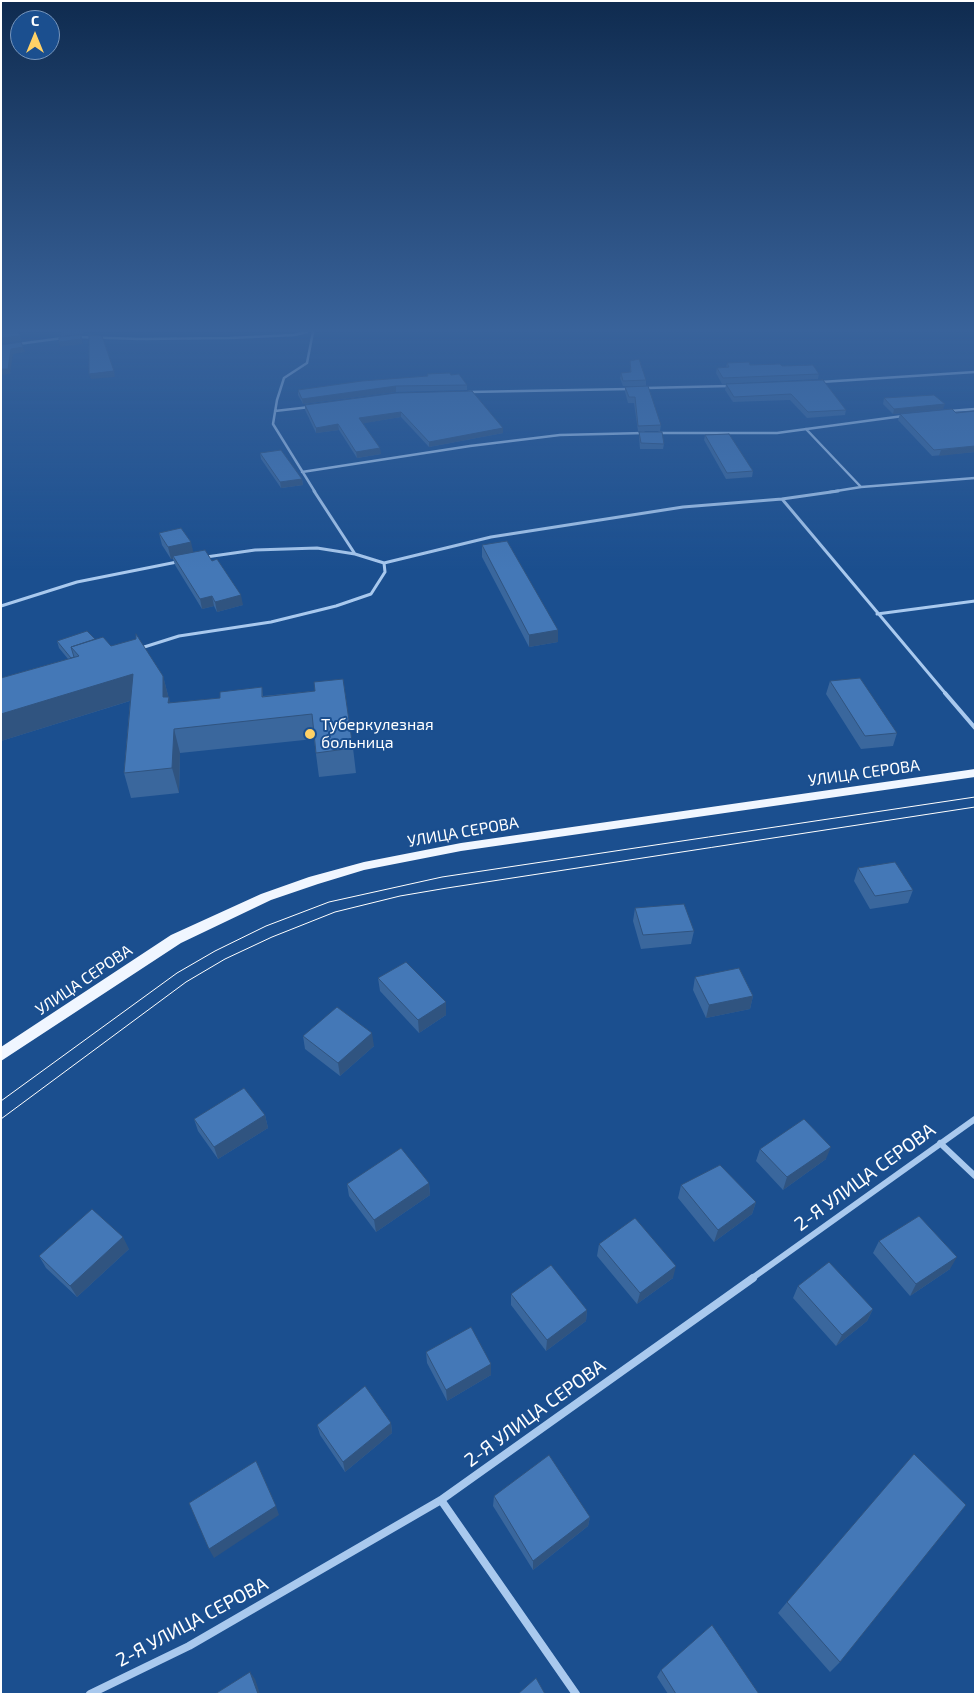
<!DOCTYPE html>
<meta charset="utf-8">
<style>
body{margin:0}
#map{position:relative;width:976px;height:1695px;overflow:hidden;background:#1b4f8f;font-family:"Exo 2",sans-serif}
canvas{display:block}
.frame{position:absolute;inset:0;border:2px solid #fff;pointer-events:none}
.north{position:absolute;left:10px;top:10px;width:50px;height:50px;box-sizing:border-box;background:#1b4f8f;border:1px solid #7695bc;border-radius:50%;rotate:0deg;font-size:14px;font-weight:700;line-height:20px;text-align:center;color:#fff}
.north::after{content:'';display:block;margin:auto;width:18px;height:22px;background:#ffd166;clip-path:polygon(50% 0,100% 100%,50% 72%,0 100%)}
</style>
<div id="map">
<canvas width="976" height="1695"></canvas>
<div class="frame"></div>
<div class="north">С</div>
</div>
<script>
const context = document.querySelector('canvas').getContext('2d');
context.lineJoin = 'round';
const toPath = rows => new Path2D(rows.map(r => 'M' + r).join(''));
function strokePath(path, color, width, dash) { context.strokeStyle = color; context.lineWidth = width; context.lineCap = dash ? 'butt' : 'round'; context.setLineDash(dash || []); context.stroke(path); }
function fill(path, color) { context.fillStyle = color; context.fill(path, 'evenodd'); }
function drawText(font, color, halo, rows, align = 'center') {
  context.font = font + ' "Exo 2",sans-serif'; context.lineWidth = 4; context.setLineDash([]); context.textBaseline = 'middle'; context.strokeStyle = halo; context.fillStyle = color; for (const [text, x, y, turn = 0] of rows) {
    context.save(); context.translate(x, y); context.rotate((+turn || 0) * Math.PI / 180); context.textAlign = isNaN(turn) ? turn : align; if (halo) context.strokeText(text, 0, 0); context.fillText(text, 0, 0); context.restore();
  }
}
strokePath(toPath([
 [313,332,307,363,284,378,277,400,273,424,315,492],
 [78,337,140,339,230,338,294,335,307,332],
 [18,344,63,338],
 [821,382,975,372],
 [646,388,729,386],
 [469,392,629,389],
 [275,411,310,407],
 [950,411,975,409],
 [806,429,861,487],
 [659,433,777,433,903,416],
 [302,472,470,446,560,435,644,433],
 [830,492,861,487,975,478]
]), '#a9c9ee', 2.5);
strokePath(toPath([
 [314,491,355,554],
 [838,491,782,499,946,694],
 [206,557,255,550,317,548,355,554,384,563],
 [1,606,77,582,177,562],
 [877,614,975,601],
 [141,648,179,636,271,622,336,606,371,594,385,572,384,563,491,537,683,507,782,499]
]), '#a9c9ee', 3);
strokePath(toPath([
 [945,693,975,728]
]), '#a9c9ee', 4);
strokePath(toPath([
 [940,1143,975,1176],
 [751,1279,975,1119]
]), '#a9c9ee', 6);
strokePath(toPath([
 [441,1500,576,1694],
 [90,1694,189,1646,441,1500,753,1278]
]), '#a9c9ee', 8);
fill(toPath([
 [975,769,975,777,461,851,364,870,318,884,271,900,181,943,1,1061,1,1047,171,935,261,894,309,877,364,862,461,843,975,769]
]), '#f0f6ff');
strokePath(toPath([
 [1,1101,177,973,215,951,266,926,329,902,442,877,975,797],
 [1,1119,186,982,225,959,272,937,335,912,400,896,447,888,975,807]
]), '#fff', 1);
fill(toPath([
 [60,332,83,332,83,334,61,336],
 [630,361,646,380,646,386,623,386,620,378,621,373,630,372],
 [727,363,782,366,819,374,818,379,722,384,716,373,717,368,726,368],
 [427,374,451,375,467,385,467,390,396,392,303,404,298,395,298,390,427,377],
 [823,380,846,410,845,415,807,418,790,400,733,402,725,390,726,384],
 [625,387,661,425,660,431,638,431,634,403,628,403,625,392],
 [396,393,503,433,429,447,401,417,363,423,381,454,357,458,339,430,316,433,305,410,305,405],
 [884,398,943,409,893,414,883,404],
 [975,411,975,452,932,456,898,420,900,414],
 [639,432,664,444,663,449,640,449,639,437],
 [705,435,753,471,752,477,726,479,704,440],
 [260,453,302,479,303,485,281,488,261,459],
 [159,533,193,552,243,605,217,612,214,606,202,609,175,565,173,559,171,559,162,545],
 [482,545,558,630,558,642,529,647,482,557],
 [95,639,111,646,163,676,170,703,220,698,262,687,263,696,315,691,353,748,356,773,319,777,314,739,180,753,179,793,131,798,124,773,130,701,1,741,1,678,68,659,59,648,57,641],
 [830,681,897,733,893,746,861,749,826,694],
 [858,868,913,890,908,903,870,909,854,881],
 [635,908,694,931,691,944,641,949,633,921],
 [695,977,753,996,750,1009,706,1018,693,990],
 [378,978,446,1015,419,1033,380,991],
 [303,1036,374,1046,340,1076,305,1049],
 [265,1115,268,1128,218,1159,198,1131,194,1119],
 [760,1149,826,1159,783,1190,756,1161],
 [429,1183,430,1195,376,1232,349,1196,347,1184],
 [681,1185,756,1202,752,1214,714,1242,678,1198],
 [879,1241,950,1269,910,1296,873,1253],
 [599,1244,673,1278,637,1304,597,1256],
 [129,1249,77,1297,46,1268,39,1256],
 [798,1286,873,1309,867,1321,836,1346,793,1298],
 [511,1294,587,1310,586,1321,546,1351,511,1305],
 [426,1352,491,1364,491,1375,447,1401,427,1363],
 [391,1423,392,1433,345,1472,320,1435,317,1425],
 [494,1496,590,1517,588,1526,533,1570,493,1506],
 [787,1602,840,1662,830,1672,778,1613],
 [661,1670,759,1694,668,1694,657,1677]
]), '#3a679d');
fill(toPath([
 [81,335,83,344,60,347,59,342],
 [20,336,21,341,1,344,1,338],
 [23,347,25,352,13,354,10,374,1,375,1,369,11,349],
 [114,371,115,377,91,379,89,374],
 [396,386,396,392,303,404,302,399],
 [945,404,943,409,893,414,894,409],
 [401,412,401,417,360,424,359,418],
 [338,424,339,430,316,433,316,428],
 [503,428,503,433,429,447,429,442],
 [975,446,975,452,939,456,941,450],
 [380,448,381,454,357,458,356,452],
 [302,479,303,485,281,488,280,482],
 [191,542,194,555,173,556,173,559,171,559,168,547],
 [241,595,243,605,217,612,215,602],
 [212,596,214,606,202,609,200,599],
 [558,630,558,642,529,647,529,635],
 [133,674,139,698,1,741,1,714],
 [163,676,169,699,169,697,175,721,163,697],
 [174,729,180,753,179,793,172,768],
 [753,996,750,1009,706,1018,709,1005],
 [446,1002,446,1015,419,1033,418,1020],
 [372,1033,374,1046,340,1076,338,1063],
 [265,1115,268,1128,218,1159,214,1147],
 [831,1147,826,1159,783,1190,787,1177],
 [429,1183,430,1195,376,1232,374,1220],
 [756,1202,752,1214,714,1242,718,1230],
 [123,1237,129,1249,77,1297,70,1286],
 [957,1257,950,1269,910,1296,916,1284],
 [676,1266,673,1278,637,1304,640,1293],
 [873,1309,867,1321,836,1346,842,1335],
 [587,1310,586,1321,546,1351,547,1340],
 [491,1364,491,1375,447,1401,446,1390],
 [391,1423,392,1433,345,1472,343,1462],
 [276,1506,279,1515,214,1558,209,1549],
 [590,1517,588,1526,533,1570,533,1561],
 [250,1672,255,1679,260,1694,258,1694]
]), '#305480');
const building = toPath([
 [1,332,18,332,20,336,1,338,1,332],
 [81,335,81,339,59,342,59,337,81,335],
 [89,335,102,336,114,371,89,374,89,335],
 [21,342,23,347,11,349,8,369,1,369,1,345,21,342],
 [639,359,646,380,623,381,621,373,631,372,630,361,639,359],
 [749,362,750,365,780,364,782,366,813,365,819,374,723,378,717,368,729,367,727,363,749,362],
 [450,373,451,375,459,374,467,385,396,386,302,399,298,390,362,381,428,376,427,374,450,373],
 [823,380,846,410,808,412,791,394,734,397,726,384,823,380],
 [648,386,661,425,638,426,635,397,629,397,625,387,648,386],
 [472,391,503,428,429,442,401,412,359,418,380,448,356,452,338,424,316,428,305,405,396,393,472,391],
 [934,395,945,404,894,409,884,398,934,395],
 [952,409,956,413,975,411,975,446,934,450,900,414,952,409],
 [639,432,662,432,664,444,641,443,639,432],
 [729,434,753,471,727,473,705,435,729,434],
 [281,450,302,479,280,482,260,453,281,450],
 [181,528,191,542,168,547,159,533,181,528],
 [507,541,558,630,529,635,482,545,507,541],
 [205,550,212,561,217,559,241,595,215,602,212,596,200,599,173,556,205,550],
 [87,631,95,639,71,647,74,657,71,658,57,641,87,631],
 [136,634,163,676,163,697,169,697,168,703,220,698,220,692,262,687,262,697,315,691,314,682,343,679,353,748,316,753,312,714,174,729,172,768,124,773,133,674,1,714,1,678,79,656,71,647,103,637,111,646,136,639,136,634],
 [860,678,897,733,865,736,830,681,860,678],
 [895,862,913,890,875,896,858,868,895,862],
 [684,904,694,931,643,935,635,908,684,904],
 [406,962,446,1002,418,1020,378,978,406,962],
 [739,968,753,996,709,1005,695,977,739,968],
 [337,1007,372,1033,338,1063,303,1036,337,1007],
 [244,1088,265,1115,214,1147,194,1119,244,1088],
 [804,1119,831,1147,787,1177,760,1149,804,1119],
 [401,1148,429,1183,374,1220,347,1184,401,1148],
 [720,1165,756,1202,718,1230,681,1185,720,1165],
 [92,1209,123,1237,70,1286,39,1256,92,1209],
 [919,1216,957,1257,916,1284,879,1241,919,1216],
 [635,1218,676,1266,640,1293,599,1244,635,1218],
 [829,1262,873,1309,842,1335,798,1286,829,1262],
 [551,1265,587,1310,547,1340,511,1294,551,1265],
 [471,1327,491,1364,446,1390,426,1352,471,1327],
 [365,1386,391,1423,343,1462,317,1425,365,1386],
 [914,1454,966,1505,840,1662,787,1602,914,1454],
 [549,1455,590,1517,533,1561,494,1496,549,1455],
 [256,1461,276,1506,209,1549,189,1503,256,1461],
 [712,1625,759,1694,676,1694,661,1670,712,1625],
 [250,1672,258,1694,215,1694,250,1672],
 [536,1678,545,1694,518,1694,536,1678]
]);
fill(building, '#4478b7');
strokePath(building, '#305480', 1);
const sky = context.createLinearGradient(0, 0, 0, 570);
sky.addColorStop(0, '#0f2b4f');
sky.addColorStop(0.58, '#39639b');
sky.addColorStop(1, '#39639b00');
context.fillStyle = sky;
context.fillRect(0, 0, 976, 570);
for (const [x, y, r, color] of [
 [310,734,6,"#ffd166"]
]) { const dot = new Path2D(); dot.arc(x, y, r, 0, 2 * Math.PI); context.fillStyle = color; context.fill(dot); strokePath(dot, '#1b4f8f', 2); }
drawText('16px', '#fff', '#1b4f8f', [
 ["Туберкулезная",321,725],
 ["больница",321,743]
], 'left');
drawText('16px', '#fff', '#1b4f8f', [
 ["УЛИЦА СЕРОВА",864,773,-8],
 ["УЛИЦА СЕРОВА",463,832,-10],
 ["УЛИЦА СЕРОВА",84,980,-34]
]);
drawText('19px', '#fff', '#1b4f8f', [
 ["2-Я УЛИЦА СЕРОВА",865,1177,-36],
 ["2-Я УЛИЦА СЕРОВА",535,1413,-36],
 ["2-Я УЛИЦА СЕРОВА",192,1622,-28]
]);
</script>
